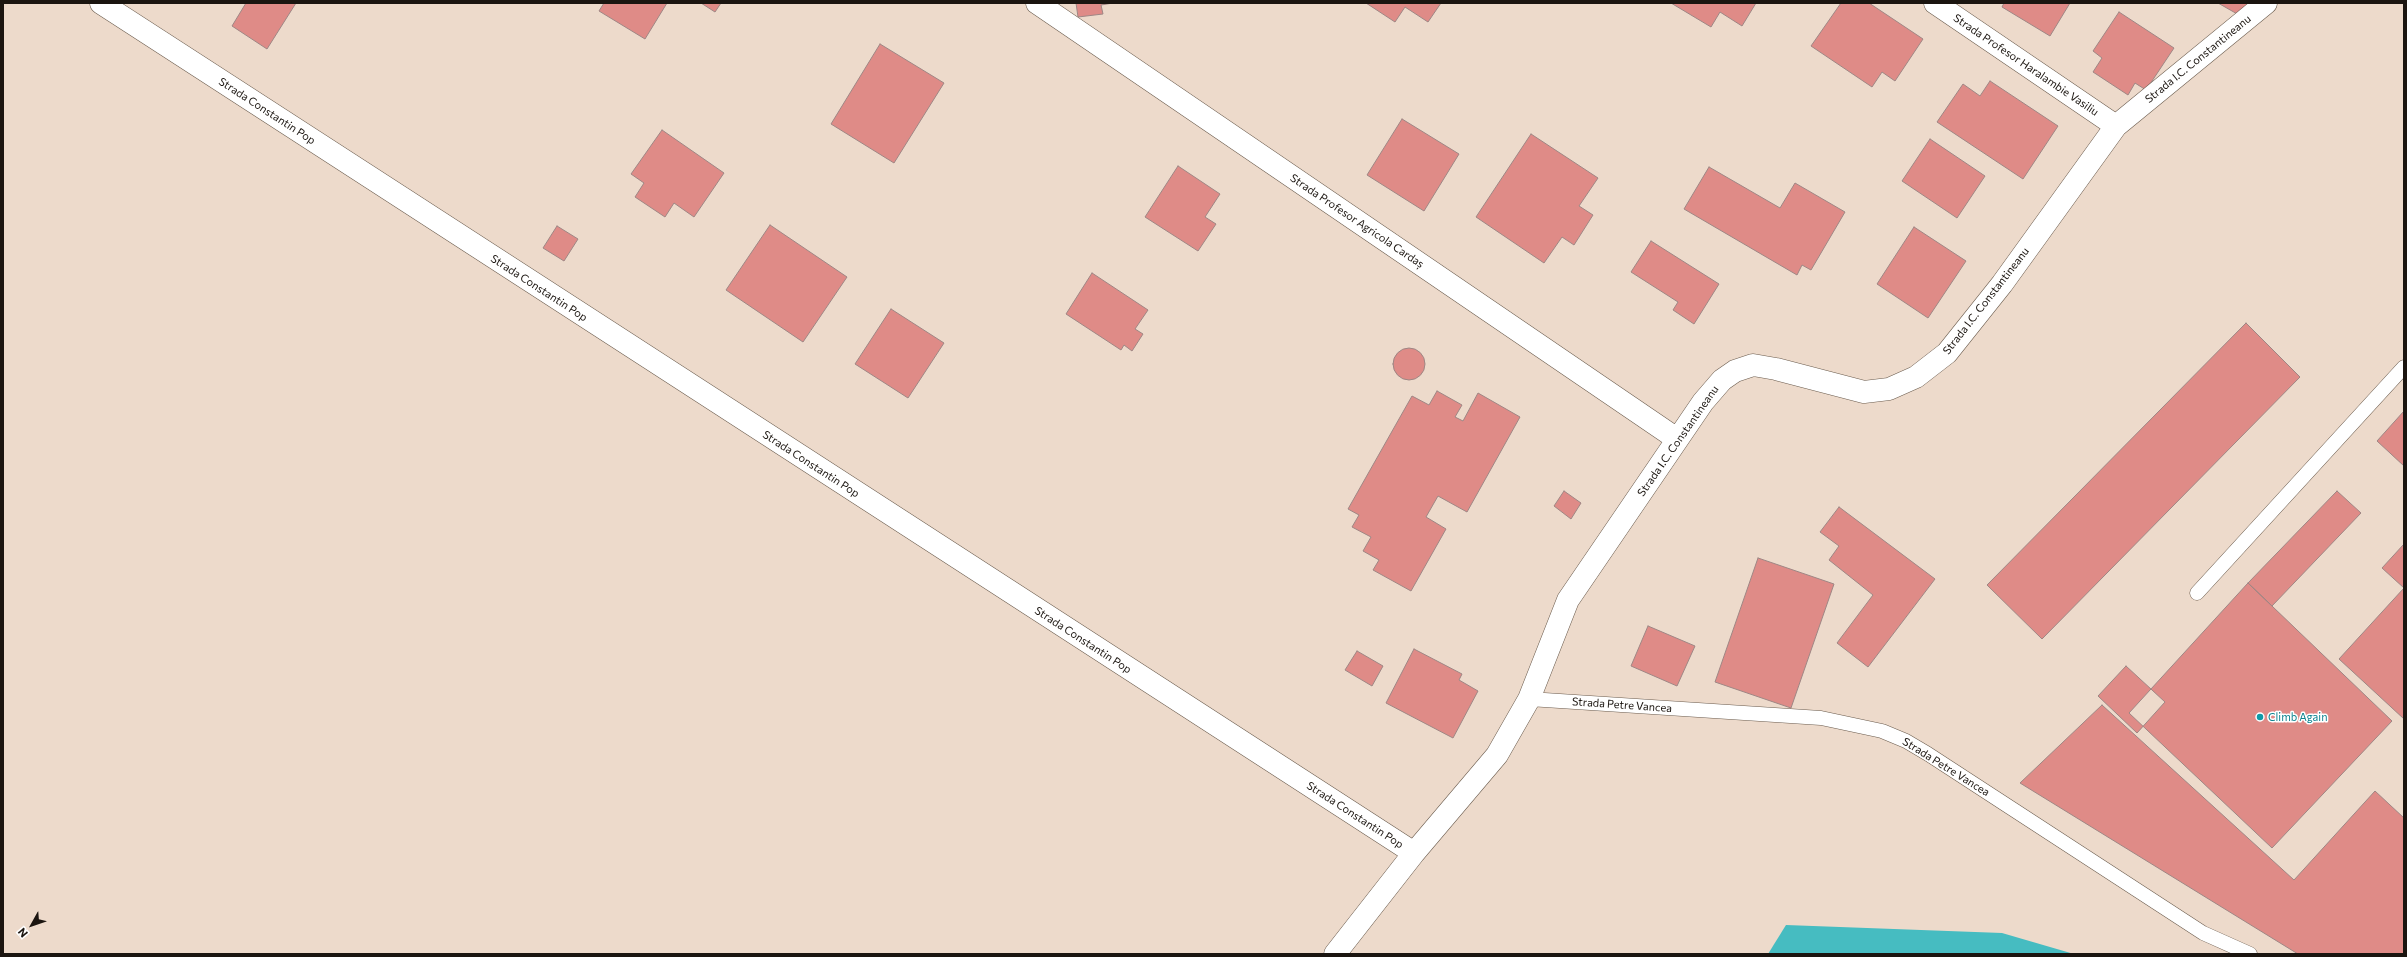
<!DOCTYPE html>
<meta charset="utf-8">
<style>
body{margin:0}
#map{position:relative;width:2407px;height:957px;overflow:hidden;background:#eddacb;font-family:Commissioner,sans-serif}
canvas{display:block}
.frame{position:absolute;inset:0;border:4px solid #1b1510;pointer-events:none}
.north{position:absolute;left:12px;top:905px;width:40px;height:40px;-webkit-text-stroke:3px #fff;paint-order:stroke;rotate:230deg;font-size:11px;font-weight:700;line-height:16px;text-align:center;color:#1b1510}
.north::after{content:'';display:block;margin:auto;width:14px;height:18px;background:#1b1510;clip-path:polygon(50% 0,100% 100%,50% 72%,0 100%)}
</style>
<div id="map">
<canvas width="2407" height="957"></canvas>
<div class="frame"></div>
<div class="north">N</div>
</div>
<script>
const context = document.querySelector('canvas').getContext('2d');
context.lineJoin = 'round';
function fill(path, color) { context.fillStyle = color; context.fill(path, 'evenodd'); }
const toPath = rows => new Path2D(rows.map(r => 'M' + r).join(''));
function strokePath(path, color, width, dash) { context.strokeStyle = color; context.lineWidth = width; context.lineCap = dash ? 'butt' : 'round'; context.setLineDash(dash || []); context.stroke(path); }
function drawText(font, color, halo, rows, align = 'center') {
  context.font = font + ' Commissioner,sans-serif'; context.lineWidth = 3; context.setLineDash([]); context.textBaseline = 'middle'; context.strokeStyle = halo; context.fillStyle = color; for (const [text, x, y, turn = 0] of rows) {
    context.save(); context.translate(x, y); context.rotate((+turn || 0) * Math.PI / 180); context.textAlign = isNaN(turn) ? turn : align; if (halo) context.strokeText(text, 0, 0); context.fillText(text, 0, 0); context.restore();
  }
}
fill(toPath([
 [1786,925,2002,933,2074,954,1768,954]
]), '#46bcc1');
const building = toPath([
 [246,3,296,3,267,49,232,26,246,3],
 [604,3,667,3,645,39,599,11,604,3],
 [701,3,721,3,715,12,701,3],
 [1076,3,1113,3,1101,5,1103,14,1078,17,1076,3],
 [1366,3,1441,3,1428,22,1405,7,1395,22,1366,3],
 [1671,3,1756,3,1742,26,1720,12,1711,27,1671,3],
 [1841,3,1869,3,1923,39,1895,81,1882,72,1872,87,1811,46,1841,3],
 [2004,3,2070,3,2050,36,2002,7,2004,3],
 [2218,3,2255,3,2246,19,2218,3],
 [2119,12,2174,48,2146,90,2135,83,2128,95,2093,72,2102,58,2093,51,2119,12],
 [880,44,944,83,894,163,831,124,880,44],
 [1990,81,2058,126,2023,179,1937,122,1963,84,1980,96,1990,81],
 [1402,119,1459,154,1424,211,1367,175,1402,119],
 [662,130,724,173,694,217,674,203,665,217,635,197,644,183,631,174,662,130],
 [1531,134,1598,178,1579,206,1593,215,1574,245,1562,237,1544,263,1476,217,1531,134],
 [1930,139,1985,176,1957,218,1902,181,1930,139],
 [1178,166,1220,194,1205,217,1216,224,1198,251,1145,217,1178,166],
 [1709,167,1780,208,1795,183,1845,212,1811,270,1802,265,1797,275,1684,209,1709,167],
 [770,225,847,277,803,342,726,290,770,225],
 [557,226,578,239,564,261,543,248,557,226],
 [1914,227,1966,261,1928,318,1877,284,1914,227],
 [1651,241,1719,284,1694,324,1673,310,1678,302,1631,272,1651,241],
 [1092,273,1148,310,1135,329,1143,334,1132,351,1124,345,1121,350,1066,314,1092,273],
 [891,309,944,343,908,398,855,364,891,309],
 [2246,323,2300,377,2042,639,1987,585,2246,323],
 '1393 364a16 16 0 1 1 32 0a16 16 0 1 1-32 0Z',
 [1437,391,1462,405,1455,417,1463,421,1478,393,1520,417,1467,512,1438,496,1426,517,1446,529,1411,591,1373,570,1379,560,1363,551,1371,537,1352,527,1359,515,1348,509,1412,396,1429,405,1437,391],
 [2404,411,2404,466,2377,441,2404,411],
 [1564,491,1581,503,1571,519,1554,506,1564,491],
 [2337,491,2361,513,2272,606,2248,583,2337,491],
 [1839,507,1935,579,1868,667,1837,643,1873,595,1829,560,1839,546,1820,532,1839,507],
 [2404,544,2404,588,2382,568,2404,544],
 [1758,558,1834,584,1791,708,1715,682,1758,558],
 [2248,583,2392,721,2272,848,2129,713,2248,583],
 [2404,588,2404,719,2339,659,2404,588],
 [1648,626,1695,646,1677,686,1631,666,1648,626],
 [1414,649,1462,674,1459,680,1478,691,1453,738,1386,703,1414,649],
 [1357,651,1383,666,1372,686,1345,670,1357,651],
 [2126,666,2165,702,2137,733,2098,696,2126,666],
 [2102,705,2294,880,2375,791,2404,818,2404,954,2298,954,2020,783,2102,705]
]);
fill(building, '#df8b87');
strokePath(building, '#9e8684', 1);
const lane = toPath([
 [2197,593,2404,367],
 [1529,699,1821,718,1882,731,1906,741,1928,754,2203,933,2250,954]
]);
const street = toPath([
 [101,3,1414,853,1497,755,1529,699,1568,600,1703,402,1722,380,1735,371,1753,365,1776,369,1864,392,1889,389,1916,377,1947,353,2002,284,2116,126,2266,3],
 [1037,3,1677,439],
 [1935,3,2116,126],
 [1335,954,1414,853]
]);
strokePath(lane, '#6b5c4e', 15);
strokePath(street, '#6b5c4e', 23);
strokePath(lane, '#fff', 14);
strokePath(street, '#fff', 22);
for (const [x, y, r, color] of [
 [2260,717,4,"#0f9aa8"]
]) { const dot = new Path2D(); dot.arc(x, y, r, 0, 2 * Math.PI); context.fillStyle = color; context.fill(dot); strokePath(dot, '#fff', 1.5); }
drawText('11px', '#1b1510', '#fff', [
 ["Strada I.C. Constantineanu",2198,59,-39],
 ["Strada Profesor Haralambie Vasiliu",2026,65,34],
 ["Strada Constantin Pop",267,111,33],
 ["Strada Profesor Agricola Cardaș",1357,221,34],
 ["Strada Constantin Pop",539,288,33],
 ["Strada I.C. Constantineanu",1986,301,-52],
 ["Strada I.C. Constantineanu",1678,441,-55],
 ["Strada Constantin Pop",811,464,33],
 ["Strada Constantin Pop",1083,640,33],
 ["Strada Petre Vancea",1622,705,4],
 ["Strada Petre Vancea",1946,767,32],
 ["Strada Constantin Pop",1355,815,33]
]);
drawText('11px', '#0d838f', '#fff', [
 ["Climb Again",2268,717]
], 'left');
</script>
